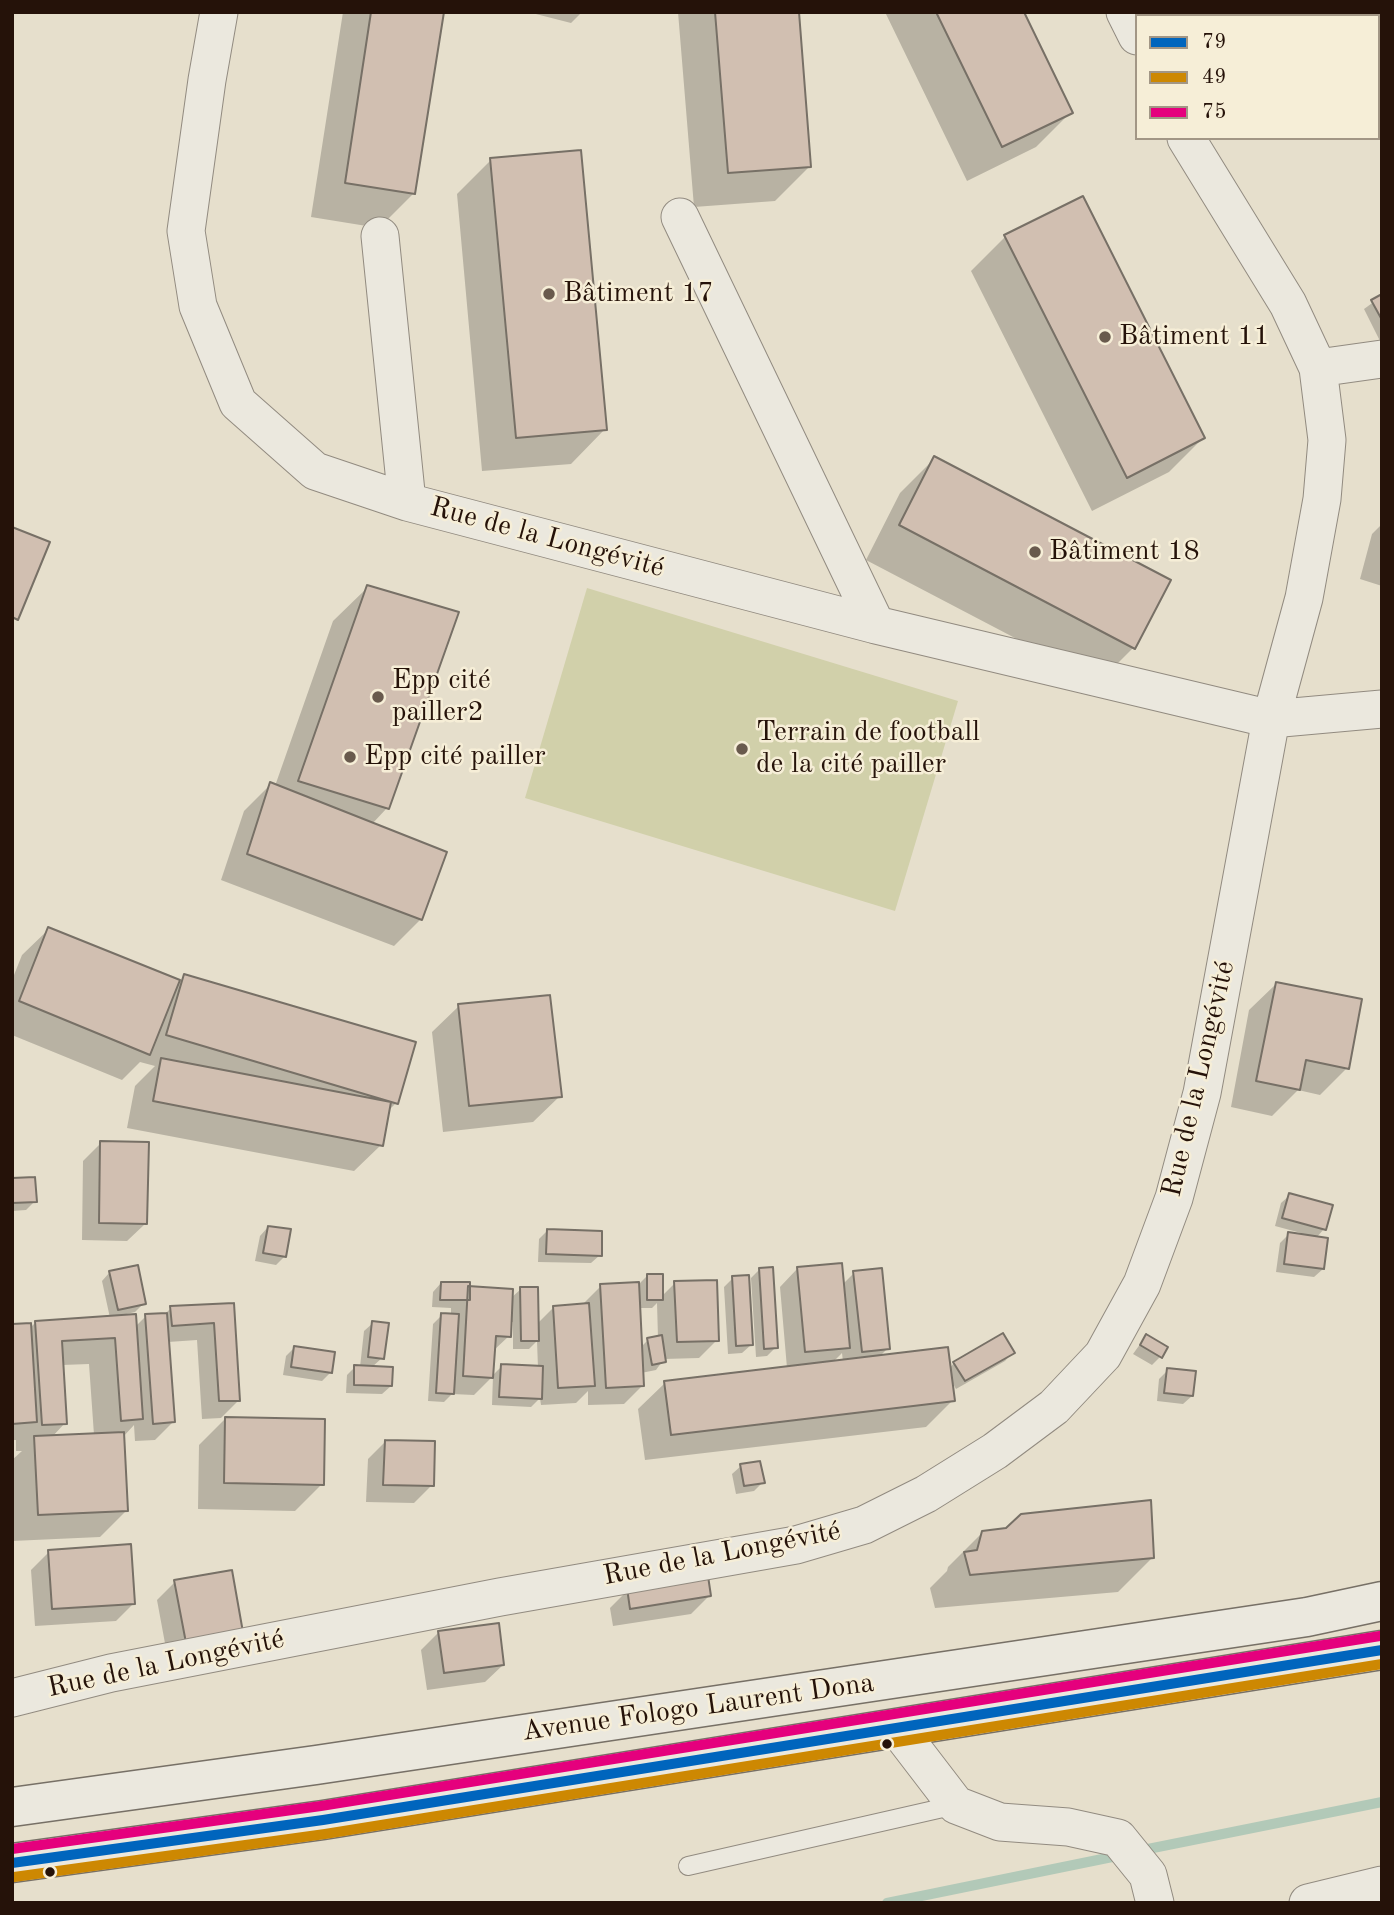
<!DOCTYPE html>
<meta charset="utf-8">
<style>
body{margin:0}
#map{position:relative;width:1394px;height:1915px;overflow:hidden;background:#e6dfcc;font-family:"Old Standard TT",serif}
canvas{display:block}
.frame{position:absolute;inset:0;border:14px solid #251209;pointer-events:none}
.legend{position:absolute;left:1135px;top:14px;width:245px;height:126px;box-sizing:border-box;background:#f6eed7;border:2px solid #a29685;margin:0;padding:9px 12px;list-style:none;font-size:21px;color:#251209}
.legend li{display:flex;align-items:center;gap:14px;height:35px}
.legend b{width:35px;border:2px solid #a29685}
</style>
<div id="map">
<canvas width="1394" height="1915"></canvas>
<div class="frame"></div>
<ul class="legend">
<li><b style="height:9px;background:#0065bd"></b>79</li>
<li><b style="height:9px;background:#cd8802"></b>49</li>
<li><b style="height:9px;background:#e5007d"></b>75</li>
</ul>
</div>
<script>
const context = document.querySelector('canvas').getContext('2d');
context.lineJoin = 'round';
function fill(path, color) { context.fillStyle = color; context.fill(path, 'evenodd'); }
const toPath = rows => new Path2D(rows.map(r => 'M' + r).join(''));
function strokePath(path, color, width, dash) { context.strokeStyle = color; context.lineWidth = width; context.lineCap = dash ? 'butt' : 'round'; context.setLineDash(dash || []); context.stroke(path); }
function drawText(font, color, halo, rows, align = 'center') {
  context.font = font + ' "Old Standard TT",serif'; context.lineWidth = 5; context.setLineDash([]); context.textBaseline = 'middle'; context.strokeStyle = halo; context.fillStyle = color; for (const [text, x, y, turn = 0] of rows) {
    context.save(); context.translate(x, y); context.rotate((+turn || 0) * Math.PI / 180); context.textAlign = isNaN(turn) ? turn : align; if (halo) context.strokeText(text, 0, 0); context.fillText(text, 0, 0); context.restore();
  }
}
fill(toPath([
 [587,588,958,701,895,911,525,798]
]), '#d1d0aa');
fill(toPath([
 [343,12,442,12,414,193,379,228,311,217],
 [528,12,582,12,571,23],
 [678,12,797,12,810,166,775,201,694,207],
 [885,12,1022,12,1071,112,1036,147,967,181],
 [491,160,605,429,571,464,482,471,457,194],
 [1005,237,1203,438,1169,472,1092,511,971,271],
 [1382,296,1382,345,1364,309],
 [935,458,1168,581,1133,648,1099,682,866,560,900,493],
 [1382,524,1382,586,1360,579,1372,534],
 [368,587,387,808,372,824,421,919,394,946,221,880,244,811,271,784,275,786,333,621],
 [49,929,179,982,185,976,396,1103,387,1112,381,1145,354,1171,127,1128,135,1086,155,1066,140,1062,122,1080,12,1035,12,980,22,955],
 [1276,984,1347,1068,1320,1095,1298,1090,1272,1116,1231,1107,1249,1010],
 [459,1006,560,1096,533,1122,443,1132,432,1032],
 [101,1143,145,1224,127,1241,82,1240,83,1161],
 [12,1179,35,1201,26,1210,12,1211],
 [1290,1195,1324,1229,1316,1238,1323,1269,1314,1277,1276,1272,1280,1243,1289,1234,1300,1236,1301,1233,1275,1226,1281,1203],
 [268,1227,285,1256,276,1265,255,1261,260,1236],
 [547,1231,600,1255,591,1263,538,1262,539,1239],
 [797,1269,842,1285,854,1273,888,1348,879,1357,949,1369,954,1363,1013,1352,1005,1361,956,1389,950,1378,953,1400,926,1427,645,1460,638,1409,665,1383,787,1368,780,1287],
 [842,1353,843,1362,832,1363],
 [759,1270,776,1347,767,1356,756,1357,751,1278],
 [110,1272,144,1303,135,1312,122,1315,135,1327,146,1316,164,1315,171,1308,232,1305,239,1400,221,1418,202,1419,197,1340,168,1342,173,1422,155,1440,135,1441,134,1425,123,1437,126,1511,100,1537,12,1541,12,1460,22,1451,16,1451,16,1440,12,1440,12,1326,29,1329,36,1322,110,1318,102,1281],
 [89,1364,94,1435,52,1437,65,1423,62,1365],
 [647,1276,661,1297,675,1283,717,1340,699,1358,664,1359,656,1370,641,1373,642,1386,624,1404,588,1405,588,1391,576,1403,541,1405,540,1398,531,1407,492,1405,493,1376,474,1395,452,1394,444,1402,428,1401,433,1324,442,1315,451,1316,451,1308,432,1307,433,1292,441,1283,511,1298,521,1289,537,1324,553,1308,583,1304,601,1286,639,1284],
 [657,1303,658,1338,648,1340,640,1348,638,1308,652,1308],
 [510,1322,513,1322,513,1349,529,1349,537,1341,538,1368,502,1366,492,1376,493,1351,509,1336],
 [733,1278,751,1345,742,1353,728,1354,724,1287],
 [373,1323,382,1358,372,1367,391,1386,382,1394,346,1393,347,1375,355,1367,360,1367,364,1331],
 [1146,1336,1160,1357,1152,1365,1133,1354],
 [294,1348,331,1372,322,1381,283,1375,286,1356],
 [1168,1370,1192,1396,1183,1404,1157,1401,1159,1379],
 [226,1418,322,1484,295,1511,198,1509,199,1445],
 [386,1441,432,1485,414,1503,366,1502,368,1459],
 [741,1466,763,1482,754,1491,736,1494,732,1474],
 [1007,1529,1152,1558,1118,1592,935,1608,930,1588,947,1571,948,1567,983,1532],
 [49,1552,134,1603,116,1621,35,1626,31,1570],
 [230,1572,169,1665,157,1600,175,1582],
 [628,1590,709,1596,691,1614,613,1626,610,1608],
 [439,1632,503,1665,485,1682,427,1690,421,1650]
]), '#0003');
strokePath(toPath([
 [1138,1851,1382,1802],
 [887,1903,1122,1855]
]), '#b2c9b8', 10);
const building = toPath([
 [371,12,444,12,415,194,345,183,371,12],
 [715,12,799,12,811,167,728,173,715,12],
 [936,12,1024,12,1073,113,1002,147,936,12],
 [581,150,607,430,516,438,490,158,581,150],
 [1083,196,1205,438,1127,478,1004,235,1083,196],
 [1382,294,1382,320,1371,300,1382,294],
 [934,456,1171,580,1135,649,899,525,934,456],
 [12,527,50,542,18,620,12,617,12,527],
 [367,585,459,612,389,809,298,781,367,585],
 [270,782,447,852,422,920,247,854,270,782],
 [48,927,180,980,150,1055,19,1001,48,927],
 [184,974,416,1042,398,1104,166,1035,184,974],
 [1276,982,1362,999,1349,1069,1306,1060,1300,1090,1256,1081,1276,982],
 [550,995,562,1097,469,1106,458,1004,550,995],
 [161,1058,391,1102,383,1146,153,1101,161,1058],
 [100,1141,149,1142,147,1224,99,1223,100,1141],
 [35,1177,37,1202,12,1203,12,1178,35,1177],
 [1289,1193,1333,1205,1326,1230,1282,1218,1289,1193],
 [268,1226,291,1229,286,1257,263,1253,268,1226],
 [547,1229,602,1231,602,1256,546,1254,547,1229],
 [1288,1232,1328,1238,1324,1269,1284,1264,1288,1232],
 [842,1263,850,1348,805,1352,797,1267,842,1263],
 [138,1265,146,1304,118,1310,109,1271,138,1265],
 [773,1267,778,1348,764,1349,759,1268,773,1267],
 [882,1268,890,1349,862,1352,853,1271,882,1268],
 [647,1274,663,1274,663,1300,647,1300,647,1274],
 [749,1275,753,1345,736,1346,732,1276,749,1275],
 [717,1280,719,1341,677,1342,674,1281,717,1280],
 [441,1282,470,1282,470,1300,440,1300,441,1282],
 [639,1282,644,1386,606,1388,600,1284,639,1282],
 [468,1286,513,1289,511,1337,496,1336,493,1378,463,1376,468,1286],
 [520,1287,538,1287,539,1341,521,1341,520,1287],
 [234,1303,240,1401,219,1401,214,1323,172,1326,170,1306,234,1303],
 [589,1303,595,1386,558,1388,553,1306,589,1303],
 [167,1313,175,1422,153,1424,145,1314,167,1313],
 [441,1313,459,1314,454,1394,436,1393,441,1313],
 [136,1314,143,1419,121,1421,115,1338,62,1341,67,1424,42,1425,35,1321,136,1314],
 [372,1321,389,1323,384,1359,368,1357,372,1321],
 [31,1323,37,1422,12,1424,12,1324,31,1323],
 [1003,1333,1015,1353,965,1381,953,1362,1003,1333],
 [1146,1334,1168,1347,1162,1358,1140,1345,1146,1334],
 [662,1335,666,1362,652,1365,647,1338,662,1335],
 [294,1346,335,1352,332,1373,291,1367,294,1346],
 [948,1347,955,1401,671,1435,664,1381,948,1347],
 [501,1364,543,1366,542,1399,499,1397,501,1364],
 [354,1365,393,1367,392,1386,354,1385,354,1365],
 [1167,1368,1196,1371,1193,1396,1164,1393,1167,1368],
 [225,1417,325,1419,324,1485,224,1483,225,1417],
 [124,1432,128,1511,38,1515,34,1436,124,1432],
 [385,1440,435,1441,434,1486,383,1485,385,1440],
 [760,1461,765,1483,744,1486,740,1464,760,1461],
 [1151,1500,1154,1558,970,1575,964,1552,977,1550,982,1531,1006,1528,1021,1514,1151,1500],
 [131,1544,135,1604,52,1609,48,1550,131,1544],
 [232,1570,244,1638,187,1648,174,1580,232,1570],
 [708,1576,711,1596,630,1609,627,1588,708,1576],
 [499,1623,504,1665,444,1673,438,1631,499,1623]
]);
fill(building, '#d1bfb1');
strokePath(building, '#777066', 2);
const service = toPath([
 [688,1866,956,1805]
]);
const minor = toPath([
 [219,12,207,80,186,231,198,306,238,403,315,471,407,502,876,625,1271,719,1382,709],
 [1125,12,1137,36],
 [680,217,876,625],
 [380,236,407,502],
 [1318,368,1382,359],
 [12,1698,111,1673,500,1597,796,1545,864,1525,926,1494,995,1451,1054,1407,1103,1355,1142,1284,1174,1198,1202,1093,1271,719,1304,598,1322,499,1327,440,1318,368,1288,304,1186,138],
 [897,1728,956,1805,1000,1822,1068,1827,1118,1838,1148,1875,1155,1903],
 [1308,1903,1382,1885]
]);
const secondary = toPath([
 [12,1807,316,1765,1307,1617,1382,1601],
 [12,1863,323,1820,1382,1650]
]);
strokePath(service, '#928b80', 20);
strokePath(minor, '#928b80', 39);
strokePath(secondary, '#777066', 41);
strokePath(service, '#ebe8de', 18);
strokePath(minor, '#ebe8de', 37);
strokePath(secondary, '#ebe8de', 38);
strokePath(toPath([
 [12,1863,323,1820,1382,1650]
]), '#0065bd', 10);
strokePath(toPath([
 [14,1877,325,1834,1382,1664]
]), '#cd8802', 10);
strokePath(toPath([
 [12,1849,321,1806,1380,1636]
]), '#e5007d', 10);
for (const [x, y, r, color] of [
 [549,294,7,"#695a4d"],
 [1105,337,7,"#695a4d"],
 [1035,552,7,"#695a4d"],
 [378,697,7,"#695a4d"],
 [742,749,7,"#695a4d"],
 [350,757,7,"#695a4d"],
 [887,1744,6,"#251209"],
 [50,1872,6,"#251209"]
]) { const dot = new Path2D(); dot.arc(x, y, r, 0, 2 * Math.PI); context.fillStyle = color; context.fill(dot); strokePath(dot, '#f6eed7', 2.5); }
drawText('28px', '#251209', '#f6eed7', [
 ["Bâtiment 17",563,294],
 ["Bâtiment 11",1119,337],
 ["Bâtiment 18",1049,552],
 ["Epp cité",392,681],
 ["pailler2",392,713],
 ["Terrain de football",756,733],
 ["de la cité pailler",756,765],
 ["Epp cité pailler",364,757]
], 'left');
drawText('28px', '#251209', '#f6eed7', [
 ["Rue de la Longévité",547,538,15],
 ["Rue de la Longévité",1199,1079,-77],
 ["Rue de la Longévité",722,1554,-11],
 ["Rue de la Longévité",166,1664,-12],
 ["Avenue Fologo Laurent Dona",698,1708,-8]
]);
</script>
